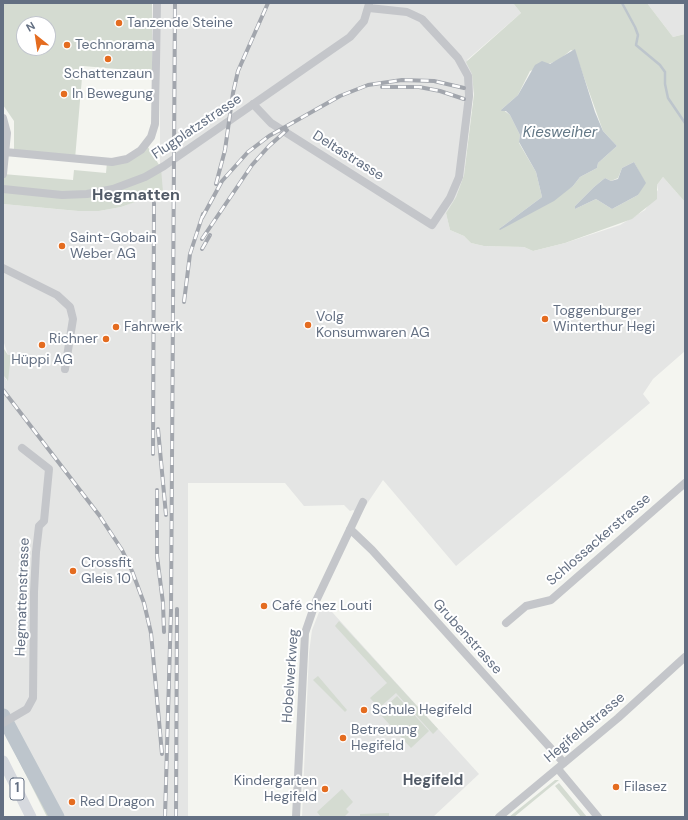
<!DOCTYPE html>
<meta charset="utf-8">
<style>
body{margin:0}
#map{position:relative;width:688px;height:820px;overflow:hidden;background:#f4f5f0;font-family:"DM Sans",sans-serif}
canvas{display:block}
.frame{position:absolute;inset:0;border:4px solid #636f82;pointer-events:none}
.north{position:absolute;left:16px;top:16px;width:40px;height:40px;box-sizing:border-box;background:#fff;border:1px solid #c1c5cd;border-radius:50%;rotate:330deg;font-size:11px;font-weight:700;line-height:16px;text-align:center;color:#636f82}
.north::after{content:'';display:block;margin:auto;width:14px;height:18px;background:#e46c20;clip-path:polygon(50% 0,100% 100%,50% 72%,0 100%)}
</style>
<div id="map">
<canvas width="688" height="820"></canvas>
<div class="frame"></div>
<div class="north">N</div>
</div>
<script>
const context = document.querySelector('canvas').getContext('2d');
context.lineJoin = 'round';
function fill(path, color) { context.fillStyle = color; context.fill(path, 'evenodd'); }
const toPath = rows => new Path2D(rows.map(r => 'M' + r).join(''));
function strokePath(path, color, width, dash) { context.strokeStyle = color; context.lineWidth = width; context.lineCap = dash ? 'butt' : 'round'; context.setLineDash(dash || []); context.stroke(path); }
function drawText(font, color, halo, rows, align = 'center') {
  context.font = font + ' "DM Sans",sans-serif'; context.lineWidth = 4; context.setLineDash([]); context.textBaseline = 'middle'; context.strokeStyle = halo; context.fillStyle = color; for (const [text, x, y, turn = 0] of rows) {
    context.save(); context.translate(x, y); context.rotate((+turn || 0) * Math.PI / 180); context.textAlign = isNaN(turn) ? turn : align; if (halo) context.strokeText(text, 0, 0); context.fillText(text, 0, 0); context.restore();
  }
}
fill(toPath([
 [160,3,513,3,521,13,467,60,476,70,464,175,456,197,446,213,450,230,464,236,471,243,484,246,524,247,533,251,565,243,620,225,645,210,658,190,657,185,663,177,685,202,685,351,653,379,643,394,650,403,456,566,383,480,360,514,353,510,350,511,344,505,304,506,285,483,188,483,188,817,57,817,3,716,3,375,7,381,10,355,8,355,4,343,3,204,78,211,99,211,121,207,160,192],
 [647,3,685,3,685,34,673,37],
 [323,602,479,774,433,817,302,817,309,653,312,630]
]), '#e4e5e4');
fill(toPath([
 [3,3,152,3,152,72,83,66,75,159,14,153,14,121,3,105],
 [24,24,48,24,48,48,24,48],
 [513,3,647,3,673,37,685,34,685,202,663,177,657,185,657,199,632,219,565,243,533,251,524,247,484,246,471,243,464,236,450,230,446,213,456,197,464,175,474,94,472,74,466,62,521,13],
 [571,50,575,52,603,131,617,146,598,163,597,168,580,177,573,186,499,229,542,197,536,172,519,143,520,135,510,115,502,109,518,95,530,71,559,60],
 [634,162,644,181,638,195,612,209,596,199,575,209,575,206,594,187,605,178,611,181,618,178,622,168],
 [146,144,161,168,163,192,121,207,99,211,78,211,3,204,3,174,73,180,74,170,106,173,107,162,116,162],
 [3,319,4,349,8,355,11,355,8,381,3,375],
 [339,621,438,729,433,734,396,693,379,708,370,698,387,683,335,626],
 [318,676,347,710,345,712,313,680],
 [397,696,429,731,411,748,379,713],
 [13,728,17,729,64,817,47,817,5,733],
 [555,780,559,780,514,817,509,817],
 [559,783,587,817,581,817,555,786],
 [342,789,353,802,346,809,349,812,344,817,321,817,317,812],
 [389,813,389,817,360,817,360,814]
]), '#d4dbd1');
fill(toPath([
 [575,49,595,112,603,131,617,146,598,163,597,168,580,177,573,186,554,201,500,230,499,229,542,197,536,172,519,142,520,135,510,115,506,111,501,111,502,109,518,95,535,65,542,61,550,64],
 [634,162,646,183,638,195,612,209,596,199,575,209,575,206,594,187,605,178,611,181,618,179,622,168]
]), '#bdc5cc');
strokePath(toPath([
 [622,3,635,27,638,35,636,45,660,65,665,72,665,84,668,98,685,123]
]), '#bdc5cc', 2.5);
strokePath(toPath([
 [3,716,57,817]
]), '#bdc5cc', 15);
strokePath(toPath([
 [253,104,271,123,432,225,450,198,459,177,469,96,468,76,458,58,422,19,407,12,369,8],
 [3,118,7,133,3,174],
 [5,152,112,162,127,159,141,150,151,137,155,124,157,3],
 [3,189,62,195,87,194,113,189,145,177,164,166,350,37,364,21,369,4],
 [3,268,57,295,70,307,73,319,65,369],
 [350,529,372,550,564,763],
 [506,623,526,606,551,600,685,483],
 [3,723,27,709,33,698,34,592,36,552,39,526,44,521,49,469,22,448],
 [558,769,598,817],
 [296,817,305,633,316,601,363,502],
 [499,817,618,718,685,657]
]), '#c4c6ca', 8);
strokePath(toPath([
 [3,761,31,817]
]), '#d6d9de', 11);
const rail = toPath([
 [382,87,419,87,440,91,464,99],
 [216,184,225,150,233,93,238,71,268,3],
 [202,218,222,181,248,152,269,136,340,96,368,85,402,80,434,81,464,88],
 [202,239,252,165,269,146,287,130],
 [202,249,210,235],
 [184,302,190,254,203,214],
 [3,390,99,515,122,550,132,571,144,603,151,633,162,754],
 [158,429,166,515],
 [153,454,154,203],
 [157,490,157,556,163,603,164,632],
 [165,817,171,610,175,3],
 [176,817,177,609]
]);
strokePath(rail, '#a2a6ad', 4);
strokePath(rail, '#fff', 2.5, [8]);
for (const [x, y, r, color] of [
 [119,23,4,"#e46c20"],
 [67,45,4,"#e46c20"],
 [108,59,4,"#e46c20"],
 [64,94,4,"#e46c20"],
 [62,246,4,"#e46c20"],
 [545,319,4,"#e46c20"],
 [308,325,4,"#e46c20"],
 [116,327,4,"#e46c20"],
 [106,339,4,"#e46c20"],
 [42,345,4,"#e46c20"],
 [73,571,4,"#e46c20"],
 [264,606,4,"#e46c20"],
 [364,710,4,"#e46c20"],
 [343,738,4,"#e46c20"],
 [616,787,4,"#e46c20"],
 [325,789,4,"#e46c20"],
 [72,802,4,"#e46c20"]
]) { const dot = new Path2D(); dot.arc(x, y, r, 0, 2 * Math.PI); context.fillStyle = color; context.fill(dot); strokePath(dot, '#fff', 1.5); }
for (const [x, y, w] of [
 [17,789,14]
]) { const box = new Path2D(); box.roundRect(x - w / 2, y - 11, w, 22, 3); context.fillStyle = '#fff'; context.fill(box); strokePath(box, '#636f82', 1); }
drawText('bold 13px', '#636f82', null, [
 ["1",17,789]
]);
drawText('14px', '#636f82', '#fff', [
 ["Tanzende Steine",127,23],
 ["Technorama",75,45],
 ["Schattenzaun",108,74,"center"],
 ["In Bewegung",72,94],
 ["Saint-Gobain",70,238],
 ["Weber AG",70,254],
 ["Toggenburger",553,311],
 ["Winterthur Hegi",553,327],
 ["Volg",316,317],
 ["Konsumwaren AG",316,333],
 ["Fahrwerk",124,327],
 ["Richner",98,339,"right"],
 ["Hüppi AG",42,360,"center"],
 ["Crossfit",81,563],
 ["Gleis 10",81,579],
 ["Café chez Louti",272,606],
 ["Schule Hegifeld",372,710],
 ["Betreuung",351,730],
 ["Hegifeld",351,746],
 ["Kindergarten",317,781,"right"],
 ["Hegifeld",317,797,"right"],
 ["Filasez",624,787],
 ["Red Dragon",80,802]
], 'left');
drawText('14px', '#636f82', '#fff', [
 ["Flugplatzstrasse",197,127,-34],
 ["Deltastrasse",348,156,32],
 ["Schlossackerstrasse",599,540,-41],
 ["Hegmattenstrasse",23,597,-88],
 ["Grubenstrasse",467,637,48],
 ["Hobelwerkweg",291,676,-86],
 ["Hegifeldstrasse",585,728,-40]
]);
drawText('italic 15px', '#637886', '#fff', [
 ["Kiesweiher",560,133]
]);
drawText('bold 15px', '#515a67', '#fff', [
 ["Hegifeld",433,781]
]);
drawText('bold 16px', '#515a67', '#fff', [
 ["Hegmatten",136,196]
]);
</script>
